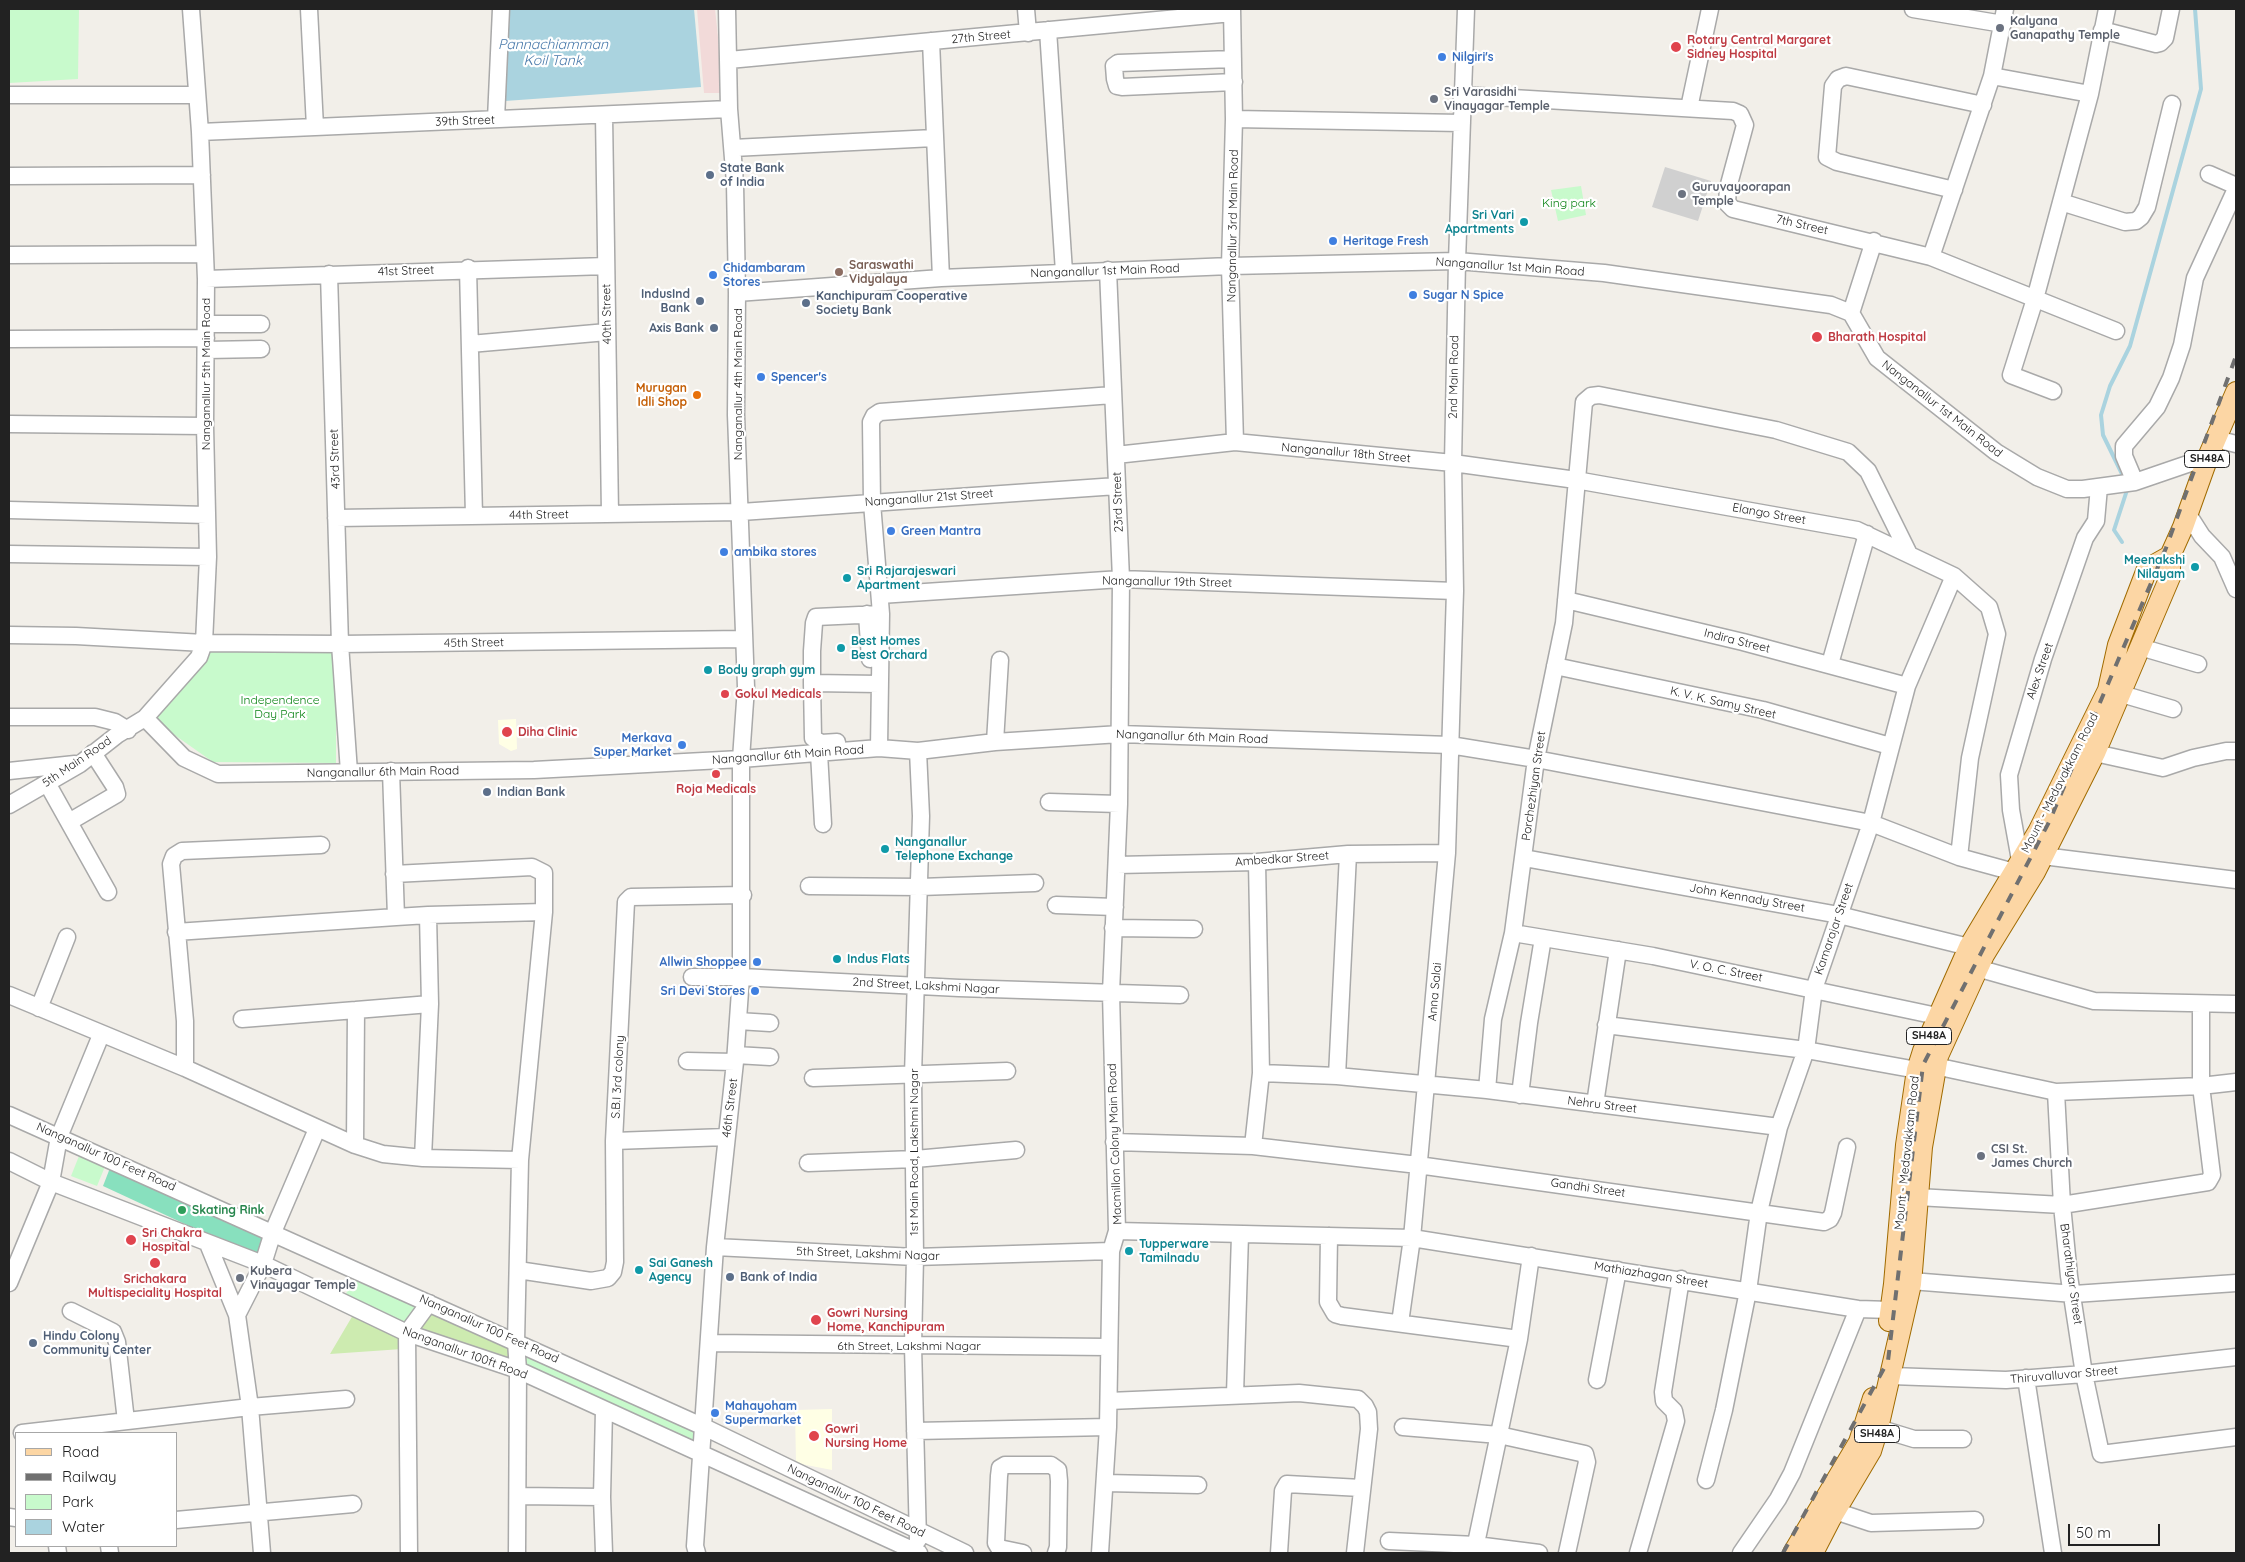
<!DOCTYPE html>
<style>
body{margin:0}
#map{position:relative;width:2245px;height:1562px;overflow:hidden;background:#f2efe9;font-family:Quicksand,sans-serif}
canvas{display:block}
.frame{position:absolute;inset:0;border:10px solid #222;pointer-events:none}
.legend{position:absolute;left:15px;top:1432px;width:162px;height:115px;box-sizing:border-box;background:#fff;border:1px solid #a7a7a7;margin:0;padding:6px 9px;list-style:none;font-size:15px;color:#222}
.legend li{display:flex;align-items:center;gap:10px;height:25px}
.legend b{width:25px;border:1px solid #a7a7a7}
.scale{position:absolute;left:2068px;top:1524px;width:92px;height:22px;box-sizing:border-box;border:2px solid #222;border-top:0;padding-left:6px;font-size:15px;line-height:18px;white-space:nowrap;color:#222;-webkit-text-stroke:4px #fff;paint-order:stroke}
</style>
<div id="map">
<canvas width="2245" height="1562"></canvas>
<div class="frame"></div>
<ul class="legend">
<li><b style="height:6px;background:#fcd6a4"></b>Road</li>
<li><b style="height:6px;background:#707070"></b>Railway</li>
<li><b style="height:14px;background:#c8facc"></b>Park</li>
<li><b style="height:14px;background:#aad3df"></b>Water</li>
</ul>
<div class="scale">50 m</div>
</div>
<script>
const context = document.querySelector('canvas').getContext('2d');
context.lineJoin = 'round';
function fill(path, color) { context.fillStyle = color; context.fill(path, 'evenodd'); }
const toPath = rows => new Path2D(rows.map(r => 'M' + r).join(''));
function strokePath(path, color, width, dash) { context.strokeStyle = color; context.lineWidth = width; context.lineCap = dash ? 'butt' : 'round'; context.setLineDash(dash || []); context.stroke(path); }
function drawText(font, color, halo, rows, align = 'center') {
  context.font = font + ' Quicksand,sans-serif'; context.lineWidth = 4.5; context.setLineDash([]); context.textBaseline = 'middle'; context.strokeStyle = halo; context.fillStyle = color; for (const [text, x, y, turn = 0] of rows) {
    context.save(); context.translate(x, y); context.rotate((+turn || 0) * Math.PI / 180); context.textAlign = isNaN(turn) ? turn : align; if (halo) context.strokeText(text, 0, 0); context.fillText(text, 0, 0); context.restore();
  }
}
fill(toPath([
 [697,9,715,9,724,93,704,93]
]), '#f2dad9');
fill(toPath([
 [516,719,517,749,511,751,499,744,498,720],
 [832,1409,832,1470,796,1463,795,1410]
]), '#ffffe5');
fill(toPath([
 [1665,167,1711,181,1698,221,1652,207]
]), '#d0d0d0');
fill(toPath([
 [431,1312,512,1344,512,1365,417,1331],
 [353,1315,400,1334,402,1349,330,1354]
]), '#cdebb0');
fill(toPath([
 [9,9,79,9,78,79,9,83],
 [1581,186,1586,215,1558,221,1551,190],
 [336,650,336,763,213,762,149,717,207,652],
 [79,1156,106,1164,97,1186,71,1176],
 [356,1273,421,1305,410,1326,346,1294],
 [520,1347,698,1429,696,1449,521,1368]
]), '#c8facc');
fill(toPath([
 [110,1168,265,1234,256,1257,103,1186]
]), '#88e0be');
fill(toPath([
 [510,9,694,9,701,87,505,101]
]), '#aad3df');
strokePath(toPath([
 [2124,478,2103,435,2101,415,2110,386,2130,346,2201,89,2195,9],
 [2122,542,2114,530,2128,487]
]), '#aad3df', 4);
const minor = toPath([
 [309,9,315,127],
 [1026,9,1028,33],
 [1232,9,1234,119,1230,266,1235,442],
 [1913,9,2003,24],
 [1048,30,1064,272],
 [2102,30,2156,44,2160,43,2165,38,2171,9],
 [931,41,941,278],
 [1233,59,1118,63,1114,66,1115,79,1117,86,1122,87,1234,82],
 [729,60,1232,13],
 [1992,76,2090,94],
 [9,95,197,95],
 [1461,95,1733,111,1740,114,1745,125,1728,188,1727,203,1733,209,1931,257,2116,331],
 [1689,108,1710,9],
 [604,115,610,514],
 [496,119,501,9],
 [1234,119,1462,123],
 [200,132,729,109],
 [733,148,934,138],
 [9,176,202,175],
 [1954,190,1837,162,1827,157,1833,86,1838,79,1846,76,1983,105],
 [2061,202,2125,222,2136,221,2141,217,2147,207,2172,104],
 [9,255,204,254],
 [1931,257,1992,76,2005,9],
 [468,268,474,516],
 [329,274,340,644,349,772],
 [206,279,606,266],
 [737,293,941,278,1230,266,1457,261,1604,273,1831,305,1851,313,1877,358,1996,452,2037,477,2067,489,2083,489,2135,482,2208,457],
 [1851,313,1874,241],
 [206,324,261,324],
 [9,339,206,338],
 [470,344,607,332],
 [206,350,261,349],
 [2053,391,2011,375,2035,299,2090,94,2107,9],
 [9,424,205,426],
 [2216,439,2236,444],
 [1116,455,1235,442,1453,463,1576,480,1857,530,1954,576,1989,607,1997,634,1970,758,1959,857],
 [2135,482,2124,456,2124,446,2157,407,2171,378,2182,345,2195,278,2235,191,2234,185,2209,174],
 [9,510,207,515],
 [2188,514,2202,536,2222,557,2236,589],
 [336,518,741,512,1117,486],
 [9,554,208,557],
 [880,595,1121,579,1455,591],
 [1566,600,1743,642,1907,686],
 [867,614,870,659],
 [9,635,76,636,204,643,340,644,744,639],
 [2140,647,2198,664],
 [1830,664,1867,534],
 [1555,666,1763,710,1890,746],
 [812,683,813,738,821,743,837,742],
 [879,684,812,683,812,651,814,623,816,617,881,614],
 [2118,693,2173,709],
 [9,717,95,717,115,722,128,730],
 [145,718,184,758,218,774,534,770,741,759,879,748,918,751,995,742,1120,734,1450,745,1536,759,1871,823,1959,857,2025,875],
 [995,742,1000,660],
 [879,748,881,614,872,503,871,422,874,416,880,412,1113,395],
 [918,751,921,816,913,1075,915,1257,913,1346,918,1540],
 [819,753,823,824],
 [2095,753,2163,768,2193,758,2226,751,2236,751],
 [9,771,75,764],
 [47,783,108,892],
 [1049,802,1119,804],
 [9,805,80,764,117,735,145,718,199,657,204,643,208,557,205,426,206,279,200,132,191,9],
 [69,822,117,794,115,787,93,753],
 [2043,856,2236,880],
 [1524,858,1839,915,1969,947],
 [2020,860,2011,810,2009,775,2043,659,2085,538,2096,521,2099,487],
 [1117,865,1257,862,1348,854,1447,853],
 [394,874,532,867,544,873,544,912,520,1160,516,1342,518,1370,517,1553],
 [809,886,920,887,1035,883],
 [1056,905,1115,907],
 [428,915,544,912],
 [396,917,428,915,430,1004,423,1158],
 [1113,928,1194,929],
 [176,932,396,917,391,771],
 [1513,933,1653,956,1937,1016],
 [1977,968,2094,1001,2236,1004],
 [692,977,741,977,959,988,1180,995],
 [9,995,185,1068,355,1145,383,1154,423,1158,520,1160],
 [39,1008,67,937],
 [356,1010,430,1004],
 [242,1019,356,1010,355,1145],
 [738,1021,770,1023],
 [1606,1025,1806,1050,1917,1070],
 [736,1055,770,1057],
 [687,1061,735,1062],
 [1935,1066,2056,1092,2201,1086,2236,1082],
 [185,1068,185,1021,171,864,174,856,182,851,321,845],
 [1261,1073,1337,1076,1487,1090,1779,1127],
 [1337,1076,1348,854],
 [813,1078,1007,1071],
 [1487,1090,1493,1019,1513,933,1536,759,1564,623,1584,402,1591,396,1599,395,1776,430,1848,452,1868,471,1909,554],
 [2056,1092,2062,1205,2069,1276,2084,1374,2101,1454,2236,1437],
 [1520,1095,1529,1023,1543,938],
 [1595,1104,1618,950],
 [9,1115,704,1427,965,1553],
 [614,1141,726,1137],
 [1114,1142,1253,1146,1418,1165,1824,1222,1830,1219,1833,1213,1847,1147],
 [1253,1146,1261,1073,1257,862],
 [9,1161,51,1182,263,1264,407,1333,518,1370,919,1553],
 [808,1163,915,1159,1016,1150],
 [1917,1197,2062,1205,2208,1182,2212,1175,2201,1086,2201,1004],
 [1117,1231,1412,1238,1858,1309,1890,1310,1900,1304],
 [1329,1236,1328,1302,1335,1314,1342,1316,1519,1339],
 [208,1244,237,1315],
 [715,1247,915,1257,1111,1251],
 [518,1270,591,1281,608,1278,613,1272,615,1262,614,1141,626,902,631,897,743,895],
 [1911,1281,2074,1294,2236,1283],
 [9,1283,51,1182,59,1137,101,1035],
 [71,1311,113,1332,117,1342,126,1421],
 [1400,1323,1412,1238,1447,853,1455,591,1453,463,1457,261,1466,9],
 [710,1343,1108,1347],
 [1891,1376,2006,1380,2084,1374,2236,1357],
 [2026,1378,2053,1553],
 [1597,1380,1618,1270],
 [1235,1394,1240,1235],
 [1109,1401,1299,1393,1358,1399,1365,1406,1368,1412,1369,1429,1355,1553],
 [604,1410,602,1497,604,1553],
 [1403,1427,1499,1435,1585,1454,1587,1462,1567,1553],
 [1878,1428,1914,1439,1963,1439],
 [915,1431,1108,1427],
 [22,1433,250,1407,346,1399],
 [1706,1480,1724,1410,1748,1291,1759,1212,1779,1127,1806,1050,1814,989,1871,823,1907,686,1954,576],
 [1105,1483,1198,1485],
 [518,1496,602,1497],
 [1835,1511,1871,1523,1975,1520],
 [9,1517,16,1518],
 [176,1520,353,1504],
 [1389,1541,1476,1545,1539,1553],
 [57,1546,58,1553],
 [109,1546,110,1553],
 [262,1553,250,1407,237,1315,263,1264,273,1232,317,1129],
 [409,1553,407,1333,429,1303],
 [697,1553,695,1546,715,1247,735,1062,741,977,741,759,746,687,736,415,737,293,735,183,729,109,727,9],
 [1023,1553,999,1548,996,1543,999,1476,1000,1468,1005,1465,1051,1465,1058,1470,1059,1481,1058,1547,1056,1553],
 [1100,1553,1108,1427,1111,1251,1117,1231,1111,993,1119,804,1121,579,1108,270],
 [1279,1553,1283,1491,1287,1484,1361,1488],
 [1474,1553,1519,1339,1531,1256],
 [1638,1553,1676,1421,1674,1411,1664,1401,1663,1392,1681,1279],
 [1741,1553,1778,1499,1792,1473,1858,1309]
]);
const major = toPath([
 [1889,1321,1894,1284,1906,1145,1917,1070,1923,1051,1969,947,2038,832,2108,690,2118,645,2147,569,2170,556],
 [1793,1553,1859,1442,1873,1398],
 [1813,1553,1830,1520,1871,1451,1878,1428,1911,1284,1922,1147,1938,1056,1984,955,2035,872,2095,753,2170,577,2170,556,2183,527,2208,457,2236,392]
]);
strokePath(minor, '#a9a9a9', 19);
strokePath(major, '#a06b00', 22);
strokePath(minor, '#fff', 16);
strokePath(major, '#fcd6a4', 20);
strokePath(toPath([
 [1783,1553,1888,1361,1923,1065,2049,822,2166,548,2236,356]
]), '#707070', 4, [10, 10]);
for (const [x, y, r, color] of [
 [2000,28,5,"#6b7280"],
 [1676,47,6,"#e0444e"],
 [1442,57,5,"#3f7fe0"],
 [1434,99,5,"#6b7280"],
 [710,175,5,"#5c6f8a"],
 [1682,194,5,"#6b7280"],
 [1524,222,5,"#0f9aa8"],
 [1333,241,5,"#3f7fe0"],
 [839,272,5,"#8d6e63"],
 [713,275,5,"#3f7fe0"],
 [1413,295,5,"#3f7fe0"],
 [700,301,5,"#5c6f8a"],
 [806,303,5,"#5c6f8a"],
 [714,328,5,"#5c6f8a"],
 [1817,337,6,"#e0444e"],
 [761,377,5,"#3f7fe0"],
 [697,395,5,"#e8710a"],
 [891,531,5,"#3f7fe0"],
 [724,552,5,"#3f7fe0"],
 [2195,567,5,"#0f9aa8"],
 [847,578,5,"#0f9aa8"],
 [841,648,5,"#0f9aa8"],
 [708,670,5,"#0f9aa8"],
 [725,694,5,"#e0444e"],
 [507,732,6,"#e0444e"],
 [682,745,5,"#3f7fe0"],
 [716,774,5,"#e0444e"],
 [487,792,5,"#5c6f8a"],
 [885,849,5,"#0f9aa8"],
 [837,959,5,"#0f9aa8"],
 [757,962,5,"#3f7fe0"],
 [755,991,5,"#3f7fe0"],
 [1981,1156,5,"#6b7280"],
 [182,1210,5,"#2e9e5b"],
 [131,1240,6,"#e0444e"],
 [1129,1251,5,"#0f9aa8"],
 [155,1263,6,"#e0444e"],
 [639,1270,5,"#0f9aa8"],
 [730,1277,5,"#5c6f8a"],
 [240,1278,5,"#6b7280"],
 [816,1320,6,"#e0444e"],
 [33,1343,5,"#5c6f8a"],
 [715,1413,5,"#3f7fe0"],
 [814,1436,6,"#e0444e"]
]) { const dot = new Path2D(); dot.arc(x, y, r, 0, 2 * Math.PI); context.fillStyle = color; context.fill(dot); strokePath(dot, '#fff', 2); }
for (const [x, y, w] of [
 [2207,459,45],
 [1929,1036,45],
 [1877,1434,45]
]) { const box = new Path2D(); box.roundRect(x - w / 2, y - 8.5, w, 17, 4); context.fillStyle = '#fff'; context.fill(box); strokePath(box, '#222', 1); }
drawText('bold 11px', '#222', null, [
 ["SH48A",2207,459],
 ["SH48A",1929,1036],
 ["SH48A",1877,1434]
]);
drawText('bold 12px', '#5b616d', '#fff', [
 ["Kalyana",2010,21],
 ["Ganapathy Temple",2010,35],
 ["Sri Varasidhi",1444,92],
 ["Vinayagar Temple",1444,106],
 ["Guruvayoorapan",1692,187],
 ["Temple",1692,201],
 ["CSI St.",1991,1149],
 ["James Church",1991,1163],
 ["Kubera",250,1271],
 ["Vinayagar Temple",250,1285]
], 'left');
drawText('12px', '#222', '#fff', [
 ["27th Street",981,37,-5],
 ["39th Street",465,121,-2],
 ["7th Street",1802,225,13],
 ["Nanganallur 3rd Main Road",1233,226,-89],
 ["Nanganallur 1st Main Road",1510,267,4],
 ["41st Street",406,271,-2],
 ["Nanganallur 1st Main Road",1105,271,-2],
 ["40th Street",607,314,-91],
 ["Nanganallur 5th Main Road",206,374,-90],
 ["2nd Main Road",1454,377,-89],
 ["Nanganallur 4th Main Road",738,384,-90],
 ["Nanganallur 1st Main Road",1942,409,38],
 ["Nanganallur 18th Street",1346,453,5],
 ["43rd Street",335,459,-92],
 ["Nanganallur 21st Street",929,498,-4],
 ["23rd Street",1118,502,-92],
 ["Elango Street",1769,514,10],
 ["44th Street",539,515,-1],
 ["Nanganallur 19th Street",1167,582,1],
 ["Indira Street",1737,641,14],
 ["45th Street",474,643,-1],
 ["Alex Street",2040,671,-71],
 ["K. V. K. Samy Street",1723,703,13],
 ["Nanganallur 6th Main Road",1192,737,2],
 ["Nanganallur 6th Main Road",788,755,-4],
 ["5th Main Road",77,762,-34],
 ["Nanganallur 6th Main Road",383,772,-1],
 ["Mount - Medavakkam Road",2060,783,-63],
 ["Porchezhiyan Street",1534,786,-82],
 ["Ambedkar Street",1282,859,-4],
 ["John Kennady Street",1747,898,10],
 ["Kamarajar Street",1834,929,-71],
 ["V. O. C. Street",1726,971,11],
 ["2nd Street, Lakshmi Nagar",926,986,3],
 ["Anna Salai",1435,992,-85],
 ["S.B.I 3rd colony",618,1077,-87],
 ["Nehru Street",1602,1105,7],
 ["46th Street",730,1108,-83],
 ["Macmillon Colony Main Road",1115,1144,-92],
 ["1st Main Road, Lakshmi Nagar",914,1152,-90],
 ["Mount - Medavakkam Road",1907,1153,-84],
 ["Nanganallur 100 Feet Road",106,1157,24],
 ["Gandhi Street",1588,1188,8],
 ["5th Street, Lakshmi Nagar",868,1254,2],
 ["Bharathiyar Street",2071,1274,82],
 ["Mathiazhagan Street",1651,1275,9],
 ["Nanganallur 100 Feet Road",489,1329,24],
 ["6th Street, Lakshmi Nagar",909,1346],
 ["Nanganallur 100ft Road",465,1353,20],
 ["Thiruvalluvar Street",2064,1375,-5],
 ["Nanganallur 100 Feet Road",856,1501,26]
]);
drawText('bold 12px', '#be3a42', '#fff', [
 ["Rotary Central Margaret",1687,40],
 ["Sidney Hospital",1687,54],
 ["Bharath Hospital",1828,337],
 ["Gokul Medicals",735,694],
 ["Diha Clinic",518,732],
 ["Roja Medicals",716,789,"center"],
 ["Sri Chakra",142,1233],
 ["Hospital",142,1247],
 ["Srichakara",155,1279,"center"],
 ["Multispeciality Hospital",155,1293,"center"],
 ["Gowri Nursing",827,1313],
 ["Home, Kanchipuram",827,1327],
 ["Gowri",825,1429],
 ["Nursing Home",825,1443]
], 'left');
drawText('bold 12px', '#366cbe', '#fff', [
 ["Nilgiri's",1452,57],
 ["Heritage Fresh",1343,241],
 ["Chidambaram",723,268],
 ["Stores",723,282],
 ["Sugar N Spice",1423,295],
 ["Spencer's",771,377],
 ["Green Mantra",901,531],
 ["ambika stores",734,552],
 ["Merkava",672,738,"right"],
 ["Super Market",672,752,"right"],
 ["Allwin Shoppee",747,962,"right"],
 ["Sri Devi Stores",745,991,"right"],
 ["Mahayoham",725,1406],
 ["Supermarket",725,1420]
], 'left');
drawText('bold 12px', '#4e5e75', '#fff', [
 ["State Bank",720,168],
 ["of India",720,182],
 ["IndusInd",690,294,"right"],
 ["Bank",690,308,"right"],
 ["Kanchipuram Cooperative",816,296],
 ["Society Bank",816,310],
 ["Axis Bank",704,328,"right"],
 ["Indian Bank",497,792],
 ["Bank of India",740,1277],
 ["Hindu Colony",43,1336],
 ["Community Center",43,1350]
], 'left');
drawText('12px', '#0c8416', '#fff', [
 ["King park",1569,203],
 ["Independence",280,700],
 ["Day Park",280,714]
]);
drawText('bold 12px', '#0d838f', '#fff', [
 ["Sri Vari",1514,215,"right"],
 ["Apartments",1514,229,"right"],
 ["Meenakshi",2185,560,"right"],
 ["Nilayam",2185,574,"right"],
 ["Sri Rajarajeswari",857,571],
 ["Apartment",857,585],
 ["Best Homes",851,641],
 ["Best Orchard",851,655],
 ["Body graph gym",718,670],
 ["Nanganallur",895,842],
 ["Telephone Exchange",895,856],
 ["Indus Flats",847,959],
 ["Tupperware",1139,1244],
 ["Tamilnadu",1139,1258],
 ["Sai Ganesh",649,1263],
 ["Agency",649,1277]
], 'left');
drawText('bold 12px', '#785e54', '#fff', [
 ["Saraswathi",849,265],
 ["Vidyalaya",849,279]
], 'left');
drawText('bold 12px', '#c56008', '#fff', [
 ["Murugan",687,388],
 ["Idli Shop",687,402]
], 'right');
drawText('bold 12px', '#27864d', '#fff', [
 ["Skating Rink",192,1210]
], 'left');
drawText('italic 14px', '#4a7aab', '#fff', [
 ["Pannachiamman",553,45],
 ["Koil Tank",553,61]
]);
</script>
